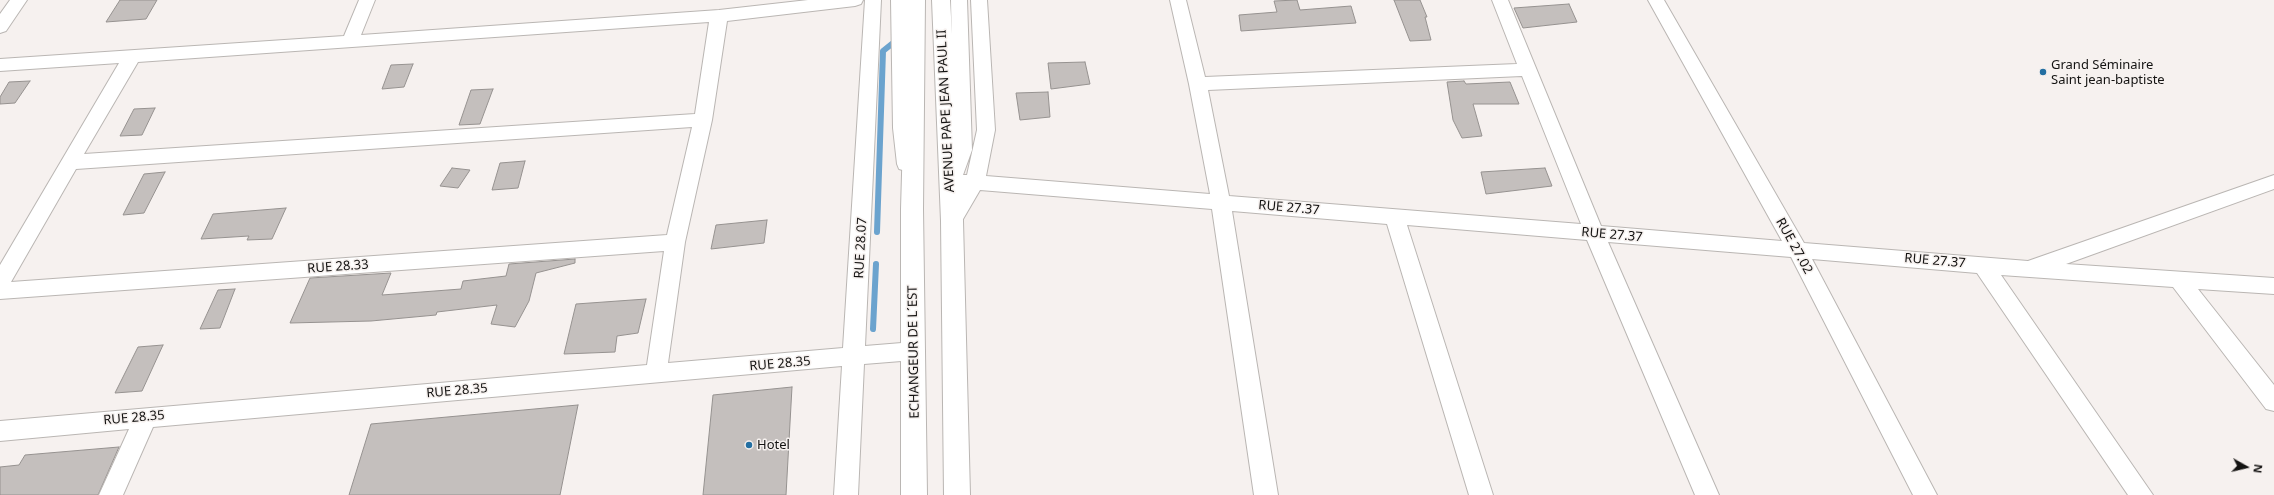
<!DOCTYPE html>
<meta charset="utf-8">
<style>
body{margin:0}
#map{position:relative;width:2274px;height:495px;overflow:hidden;background:#f6f1ef;font-family:"Noto Sans",sans-serif}
canvas{display:block}
.north{position:absolute;left:2226px;top:447px;width:40px;height:40px;-webkit-text-stroke:3px #f6f1ef;paint-order:stroke;rotate:98deg;font-size:11px;font-weight:700;line-height:16px;text-align:center;color:#141312}
.north::after{content:'';display:block;margin:auto;width:14px;height:18px;background:#141312;clip-path:polygon(50% 0,100% 100%,50% 72%,0 100%)}
</style>
<div id="map">
<canvas width="2274" height="495"></canvas>
<div class="north">N</div>
</div>
<script>
const context = document.querySelector('canvas').getContext('2d');
context.lineJoin = 'round';
const toPath = rows => new Path2D(rows.map(r => 'M' + r).join(''));
function strokePath(path, color, width, dash) { context.strokeStyle = color; context.lineWidth = width; context.lineCap = dash ? 'butt' : 'round'; context.setLineDash(dash || []); context.stroke(path); }
function fill(path, color) { context.fillStyle = color; context.fill(path, 'evenodd'); }
function drawText(font, color, halo, rows, align = 'center') {
  context.font = font + ' "Noto Sans",sans-serif'; context.lineWidth = 3; context.setLineDash([]); context.textBaseline = 'middle'; context.strokeStyle = halo; context.fillStyle = color; for (const [text, x, y, turn = 0] of rows) {
    context.save(); context.translate(x, y); context.rotate((+turn || 0) * Math.PI / 180); context.textAlign = isNaN(turn) ? turn : align; if (halo) context.strokeText(text, 0, 0); context.fillText(text, 0, 0); context.restore();
  }
}
strokePath(toPath([
 [877,232,883,51,898,39],
 [873,329,876,264]
]), '#6ba3ce', 6);
const building = toPath([
 [120,0,157,0,146,19,106,22,120,0],
 [1297,0,1300,10,1351,6,1356,23,1241,31,1239,15,1277,12,1274,1,1297,0],
 [1394,0,1420,0,1427,17,1425,17,1431,40,1410,41,1394,0],
 [1569,4,1577,22,1523,28,1514,8,1569,4],
 [1085,62,1090,84,1051,89,1048,63,1085,62],
 [413,64,404,87,382,89,391,65,413,64],
 [30,81,15,103,0,104,0,97,9,82,30,81],
 [1464,81,1466,84,1510,82,1519,104,1473,104,1482,136,1462,138,1453,120,1447,82,1464,81],
 [493,89,480,124,459,125,471,90,493,89],
 [1048,92,1050,117,1020,120,1016,93,1048,92],
 [155,108,142,135,120,136,134,109,155,108],
 [525,161,518,188,492,190,500,163,525,161],
 [452,168,470,170,458,188,440,186,452,168],
 [1545,168,1552,186,1486,194,1481,172,1545,168],
 [165,172,144,213,123,215,144,174,165,172],
 [286,208,272,239,247,240,249,236,201,239,213,214,286,208],
 [767,220,764,243,711,249,716,225,767,220],
 [575,259,575,263,536,273,529,301,515,327,491,324,497,305,437,312,436,315,371,321,290,323,310,278,391,273,382,295,461,289,463,281,506,276,509,264,575,259],
 [235,289,220,328,200,329,218,290,235,289],
 [646,299,638,333,617,336,615,352,564,354,576,304,646,299],
 [163,345,142,391,115,393,138,347,163,345],
 [792,387,786,495,703,495,713,395,792,387],
 [578,405,560,495,349,495,371,424,578,405],
 [119,447,98,495,0,495,0,467,19,465,25,455,119,447]
]);
fill(building, '#c4bfbd');
strokePath(building, '#969290', 1);
const minor = toPath([
 [10,0,27,0,6,31,0,33,0,14,10,0],
 [359,0,375,0,361,35,719,10,808,0,863,0,861,4,855,6,727,21,712,120,685,242,668,363,843,348,865,0,881,0,865,346,914,342,922,345,925,351,922,357,914,360,864,364,858,495,834,495,842,366,153,427,123,495,99,495,129,429,0,441,0,421,647,365,664,251,0,299,0,265,119,63,0,71,0,59,344,36,359,0],
 [709,22,695,114,84,154,138,62,709,22],
 [692,127,667,235,11,282,76,169,692,127],
 [891,0,907,0,911,128,915,164,913,169,906,171,899,169,897,164,893,128,891,0],
 [951,0,967,0,972,150,963,175,967,175,977,130,971,0,987,0,995,130,986,176,1210,194,1189,84,1170,0,1186,0,1205,77,1517,64,1492,0,1508,0,1601,226,1782,241,1648,0,1664,0,1804,243,2028,261,2274,175,2274,189,2066,264,2274,278,2274,294,2198,289,2274,385,2274,411,2266,409,2173,287,2001,275,2153,495,2128,495,1977,273,1812,259,1937,495,1913,495,1791,257,1608,242,1719,495,1695,495,1587,240,1407,225,1493,495,1469,495,1387,224,1232,211,1278,495,1254,495,1212,209,980,190,959,226,952,229,945,226,942,221,961,190,943,188,940,183,954,150,951,0],
 [1522,76,1581,224,1229,196,1208,90,1522,76]
]);
const highway = toPath([
 [907,0,925,0,923,209,927,495,901,495,901,209,907,0],
 [932,0,950,0,963,221,970,495,944,495,941,221,932,0]
]);
strokePath(minor, '#bab6b3', 2);
strokePath(highway, '#bab6b3', 2);
fill(minor, '#fff');
fill(highway, '#fff');
for (const [x, y, r, color] of [
 [2043,72,4,"#236fa2"],
 [749,445,4,"#236fa2"]
]) { const dot = new Path2D(); dot.arc(x, y, r, 0, 2 * Math.PI); context.fillStyle = color; context.fill(dot); strokePath(dot, '#f6f1ef', 1.5); }
drawText('13px', '#141312', '#f6f1ef', [
 ["Grand Séminaire",2051,65],
 ["Saint jean-baptiste",2051,80],
 ["Hotel",757,445]
], 'left');
drawText('13px', '#141312', '#f6f1ef', [
 ["AVENUE PAPE JEAN PAUL II",946,111,-93],
 ["RUE 27.37",1289,208,5],
 ["RUE 27.37",1612,235,5],
 ["RUE 27.02",1794,246,61],
 ["RUE 28.07",861,248,-87],
 ["RUE 27.37",1935,261,5],
 ["RUE 28.33",338,267,-4],
 ["ECHANGEUR DE L´EST",914,352,-91],
 ["RUE 28.35",780,364,-5],
 ["RUE 28.35",457,391,-5],
 ["RUE 28.35",134,418,-5]
]);
</script>
